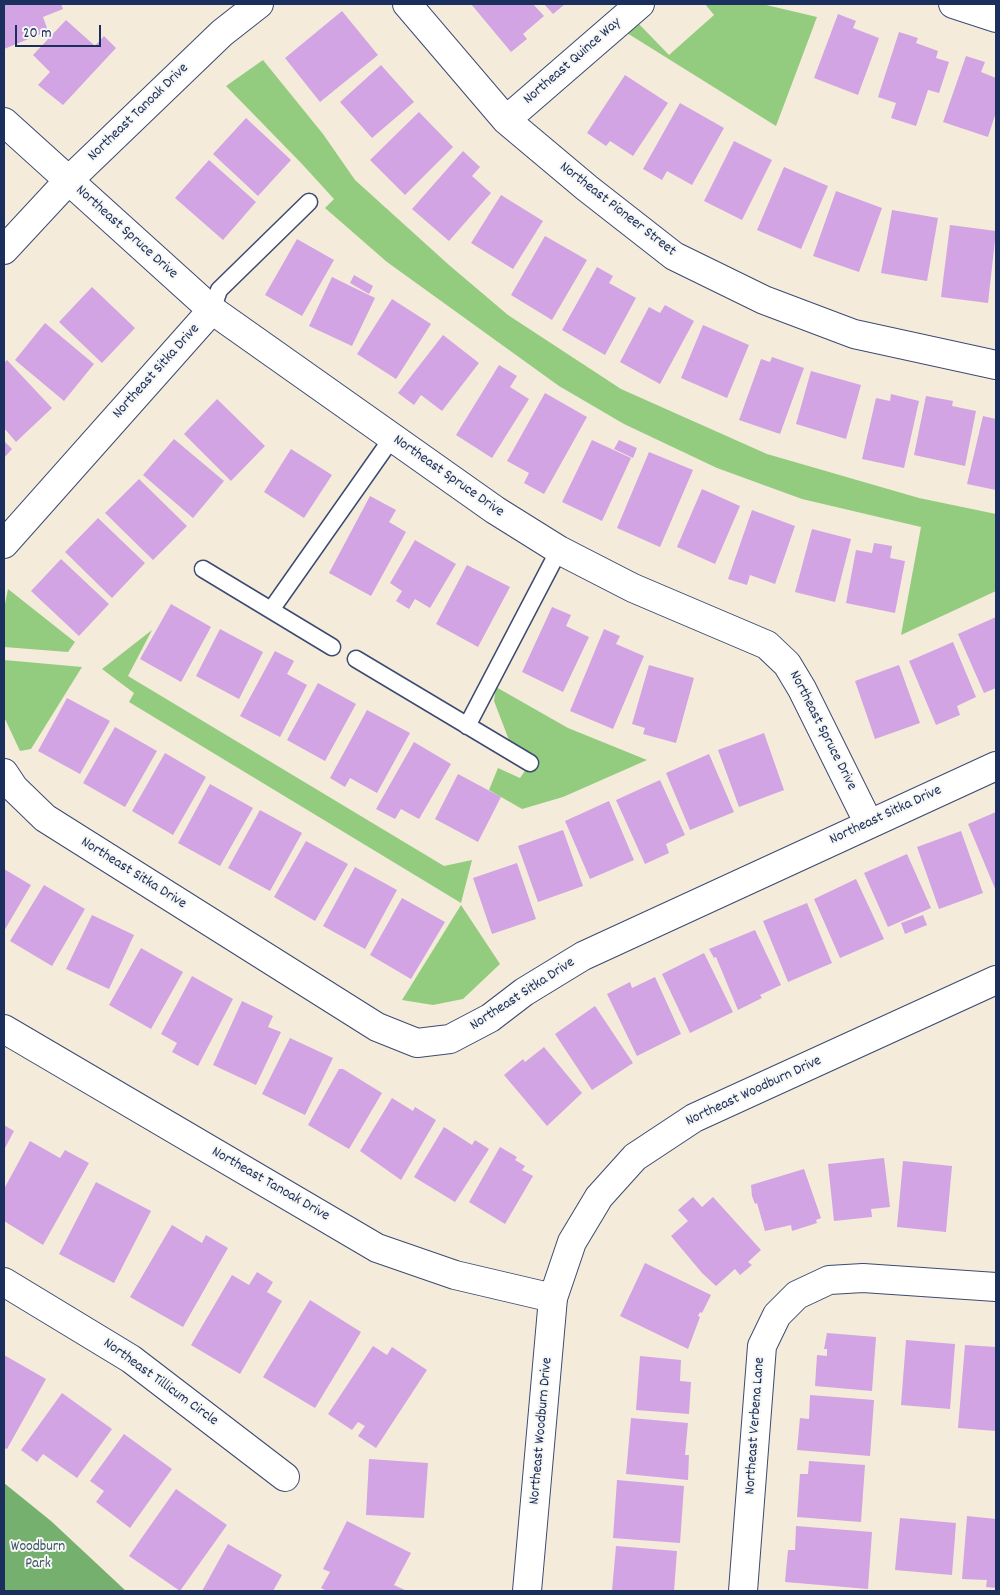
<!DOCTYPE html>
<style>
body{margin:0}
#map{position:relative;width:1000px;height:1595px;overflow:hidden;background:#f4ebdb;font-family:Dekko,sans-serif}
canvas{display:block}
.frame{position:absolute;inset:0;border:5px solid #1b2f5e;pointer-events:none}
.scale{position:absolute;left:15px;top:25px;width:86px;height:22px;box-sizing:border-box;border:2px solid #1b2f5e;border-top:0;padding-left:6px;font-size:15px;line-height:18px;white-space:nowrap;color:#1b2f5e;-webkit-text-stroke:4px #f6f6f2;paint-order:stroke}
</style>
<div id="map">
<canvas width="1000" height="1595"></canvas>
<div class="frame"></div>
<div class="scale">20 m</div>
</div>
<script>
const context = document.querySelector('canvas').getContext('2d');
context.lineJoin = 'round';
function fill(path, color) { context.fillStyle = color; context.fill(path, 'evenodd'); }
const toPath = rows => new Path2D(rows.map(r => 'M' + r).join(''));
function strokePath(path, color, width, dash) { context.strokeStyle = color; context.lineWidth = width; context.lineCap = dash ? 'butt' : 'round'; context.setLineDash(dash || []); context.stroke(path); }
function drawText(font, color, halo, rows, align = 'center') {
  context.font = font + ' Dekko,sans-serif'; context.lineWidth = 4; context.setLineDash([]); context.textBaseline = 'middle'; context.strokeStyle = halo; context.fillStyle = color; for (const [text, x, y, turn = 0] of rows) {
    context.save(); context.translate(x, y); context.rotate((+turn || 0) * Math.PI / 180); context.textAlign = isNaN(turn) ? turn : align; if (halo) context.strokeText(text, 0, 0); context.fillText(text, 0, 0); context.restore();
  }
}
fill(toPath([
 [705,4,762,4,817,17,776,126,627,33,639,24,669,55,714,15],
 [263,60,323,134,355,180,449,265,508,315,621,389,767,454,919,498,996,514,996,591,901,635,921,527,802,499,717,468,624,424,559,386,387,262,325,208,334,199,302,164,226,86],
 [8,589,75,642,68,652,4,647,4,609],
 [152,630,128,676,444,866,472,860,461,903,129,702,134,693,102,669],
 [4,660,82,667,31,749,20,751,5,719],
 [496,687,568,728,647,760,563,797,522,809,489,790,498,768,520,778,535,756,509,740,494,701],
 [461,905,500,964,463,999,433,1005,402,1000]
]), '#93cc7f');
fill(toPath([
 [4,1483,51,1521,126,1591,4,1591]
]), '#76b06e');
fill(toPath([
 [4,4,61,4,63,9,43,17,48,31,4,49],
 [471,4,533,4,544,16,523,34,527,39,511,52],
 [544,4,565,4,553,14],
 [342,11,378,55,320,102,285,58],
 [838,14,856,21,853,28,879,38,858,95,814,78],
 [66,20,95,46,104,36,116,48,63,105,38,85,50,72,33,55],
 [899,32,918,38,916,43,938,51,936,58,949,62,939,93,928,90,916,126,891,118,896,103,878,97],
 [966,56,985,62,981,72,996,78,996,112,988,137,943,122],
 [381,65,414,102,372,138,340,102],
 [625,75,668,103,633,156,610,141,606,146,587,133],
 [680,103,724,128,692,185,667,171,662,180,643,169],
 [419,112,453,147,405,195,370,160],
 [246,118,291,160,258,196,213,154],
 [734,141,772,160,742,220,704,201],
 [463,151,480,167,472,176,491,193,449,241,412,209],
 [209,160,256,202,223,240,175,198],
 [784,167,828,186,801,249,757,230],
 [836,191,882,208,859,272,813,256],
 [501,195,543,221,513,269,471,243],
 [892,210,938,218,927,281,881,273],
 [950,225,996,231,988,303,941,297],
 [545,236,587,260,552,320,511,295],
 [297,239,334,260,302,316,265,295],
 [597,267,613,276,609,283,636,298,605,355,562,330],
 [354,275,373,286,369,294,350,283],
 [332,277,375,298,352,346,309,326],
 [92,287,135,328,102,363,59,322],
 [392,299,431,324,396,379,357,354],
 [665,305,694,321,660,384,620,362,649,307,660,313],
 [45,323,94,364,64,401,15,360],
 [703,325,749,345,727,398,681,378],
 [443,335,479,363,442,411,421,395,414,405,398,393],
 [772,357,804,368,780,434,739,420,761,359,770,362],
 [7,360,52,408,16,442,4,428,4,363],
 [499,365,517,376,510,387,529,399,492,458,456,435],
 [811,371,861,385,846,439,796,424],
 [545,393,587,417,544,494,524,483,529,473,507,461],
 [891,394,919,401,904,468,862,459,876,398,890,401],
 [926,396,953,401,952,406,976,411,965,466,914,455],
 [217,399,265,446,231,481,184,434],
 [983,416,996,419,996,490,967,484],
 [174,439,224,481,193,518,143,475],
 [592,440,631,458,602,521,562,502],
 [619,440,637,448,633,458,614,449],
 [4,441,12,449,4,458],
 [291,449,332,475,304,518,264,492],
 [649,452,693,470,660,547,617,528],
 [139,479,187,526,153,560,105,513],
 [702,489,740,506,715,564,677,547],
 [370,496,396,510,389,522,406,532,371,596,329,573],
 [752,510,795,526,775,584,750,575,747,585,728,579],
 [98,518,145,563,112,598,65,552],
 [812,529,851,539,835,602,795,592],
 [415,540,456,564,430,608,415,599,409,609,396,601,402,591,390,583],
 [874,543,892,546,890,558,905,561,895,613,846,603,856,550,872,553],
 [61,559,109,604,79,636,31,591],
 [467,565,510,587,478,647,436,624],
 [171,604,211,627,181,682,140,659],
 [552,607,571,615,566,626,589,637,563,692,522,672],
 [996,617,996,688,984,693,958,634],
 [220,629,263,652,239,699,196,676],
 [604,629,620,636,616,644,644,656,613,729,570,711],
 [953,642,976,697,957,706,960,715,936,725,909,661],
 [275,651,294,661,287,674,307,685,280,737,240,716],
 [649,665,694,678,676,743,643,734,645,728,632,724],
 [899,665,920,723,875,739,855,681],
 [318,683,356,704,325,761,287,740],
 [67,698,110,721,80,774,38,751],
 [367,710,410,733,377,793,350,778,345,787,330,778],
 [115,727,157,751,125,807,83,783],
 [764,733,784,790,739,807,718,750],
 [414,742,451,764,419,819,401,809,395,819,376,809],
 [165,753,206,777,173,835,132,811],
 [709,754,734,812,690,830,666,773],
 [458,774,501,797,478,842,435,819],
 [660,780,685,835,666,844,669,853,645,864,616,800],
 [210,784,253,808,220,866,178,843],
 [609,801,634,860,590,879,565,821],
 [260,810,302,833,270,891,228,868],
 [996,812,996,891,968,824],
 [563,830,583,886,538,902,518,846],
 [961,831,983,893,939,909,917,847],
 [306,841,348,864,315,921,274,897],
 [907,854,931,908,888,927,864,873],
 [517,863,536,919,492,934,473,878],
 [355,867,397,890,365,949,323,926],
 [4,869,31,885,4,931],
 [856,879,884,939,840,958,814,899],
 [44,885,85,909,52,966,10,941],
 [402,898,445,922,411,979,370,955],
 [807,903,832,963,788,982,763,921],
 [92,915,134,935,109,989,66,969],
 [923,915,927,925,905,934,901,923],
 [755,930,781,985,760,995,762,998,738,1010,716,957,714,958,709,949],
 [141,948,183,972,151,1029,109,1005],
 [704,953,733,1012,690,1033,662,974],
 [192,976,233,999,198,1066,172,1052,177,1043,161,1034],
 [655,977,681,1034,637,1056,607,994,630,982,632,988],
 [242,1001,273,1016,268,1027,281,1032,256,1085,213,1065],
 [595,1006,633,1063,592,1090,555,1034],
 [290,1038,333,1058,305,1115,262,1094],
 [544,1047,582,1093,547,1126,504,1075,523,1059,525,1062],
 [339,1069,343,1069,382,1093,349,1149,308,1125],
 [392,1098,413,1111,415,1107,436,1120,401,1180,360,1151],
 [4,1125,14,1131,4,1150],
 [444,1127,472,1145,475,1140,489,1149,455,1202,414,1177],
 [30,1141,60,1158,65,1150,89,1163,43,1245,4,1221,4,1189],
 [500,1147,517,1157,515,1160,525,1166,522,1170,533,1176,505,1224,469,1202],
 [884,1158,890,1207,871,1209,872,1217,834,1221,828,1164],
 [903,1161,952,1166,946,1232,897,1227],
 [804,1169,821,1218,816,1220,817,1223,792,1231,791,1225,765,1231,757,1203,755,1204,752,1196,751,1185],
 [96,1182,151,1211,114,1283,59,1254],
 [693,1197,702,1207,713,1197,761,1250,748,1262,752,1265,740,1275,735,1269,716,1286,702,1273,671,1236,688,1221,678,1210],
 [172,1225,202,1243,206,1235,228,1248,183,1327,130,1297],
 [645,1263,711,1295,702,1313,700,1312,698,1316,700,1317,688,1349,620,1316],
 [257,1272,273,1282,267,1292,282,1301,240,1374,191,1345,232,1275,249,1285],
 [310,1300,361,1332,315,1408,263,1377],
 [827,1333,876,1337,872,1391,815,1386,817,1355,827,1356,827,1349,824,1349],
 [906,1340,955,1344,950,1409,901,1405],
 [965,1345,996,1347,996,1431,958,1428],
 [373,1346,387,1355,392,1347,427,1370,376,1448,358,1436,365,1426,358,1422,352,1430,328,1414],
 [4,1355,46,1379,7,1449,4,1448],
 [640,1356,681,1360,680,1381,691,1382,689,1414,636,1410],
 [62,1393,112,1429,77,1478,43,1454,37,1462,21,1450],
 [810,1395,874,1400,870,1456,797,1450,800,1418,809,1419],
 [631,1418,688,1423,685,1455,689,1455,688,1480,626,1474],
 [124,1434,172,1469,130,1528,96,1502,104,1491,90,1481],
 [369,1459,428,1463,424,1518,366,1515],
 [809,1461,865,1465,861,1522,797,1517,800,1474,808,1474],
 [617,1480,684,1486,680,1543,613,1538],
 [176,1489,227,1525,180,1591,129,1556],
 [967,1516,996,1519,996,1588,986,1587,987,1580,962,1579],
 [900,1518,956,1523,952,1575,895,1570],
 [347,1521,411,1553,394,1585,407,1591,327,1591,321,1588,330,1572,323,1569],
 [796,1526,872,1532,868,1589,785,1582,788,1550,795,1550],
 [228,1544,282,1575,273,1591,202,1591],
 [616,1546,677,1551,674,1591,612,1591]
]), '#d2a4e3');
const service = toPath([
 [212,310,219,290,309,202],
 [203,569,332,647],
 [271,610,392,438],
 [356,659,530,763],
 [467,726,559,550]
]);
const minor = toPath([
 [407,4,506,120,587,188,674,256,764,300,854,334,996,365],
 [953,4,996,18],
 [506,120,640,4],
 [4,122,212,310,495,510,559,550,633,588,767,645,787,664,802,689,869,824],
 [4,250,68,181,222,33,259,4],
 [4,544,212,310],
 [4,773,14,788,45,818,377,1027,417,1043,450,1039,490,1018,524,992,583,956,996,766],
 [4,1029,377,1248,455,1275,553,1298],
 [4,1282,131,1359,285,1477],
 [743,1591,762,1346,777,1315,797,1295,829,1280,863,1278,996,1287]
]);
const tertiary = toPath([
 [527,1591,553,1298,572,1242,599,1197,635,1157,694,1118,996,980]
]);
strokePath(service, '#3c4b71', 19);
strokePath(minor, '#3c4b71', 30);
strokePath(tertiary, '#3c4b71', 30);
strokePath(service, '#fff', 16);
strokePath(minor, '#fff', 28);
strokePath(tertiary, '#fff', 28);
drawText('15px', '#1b2f5e', '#f6f6f2', [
 ["Northeast Quince Way",573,62,-41],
 ["Northeast Tanoak Drive",139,113,-44],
 ["Northeast Pioneer Street",617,210,38],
 ["Northeast Spruce Drive",126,233,42],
 ["Northeast Sitka Drive",157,372,-48],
 ["Northeast Spruce Drive",448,477,35],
 ["Northeast Spruce Drive",822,731,63],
 ["Northeast Sitka Drive",886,816,-25],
 ["Northeast Sitka Drive",133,874,32],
 ["Northeast Sitka Drive",523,995,-33],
 ["Northeast Woodburn Drive",754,1092,-25],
 ["Northeast Tanoak Drive",270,1185,30],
 ["Northeast Tillicum Circle",160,1383,36],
 ["Northeast Verbena Lane",756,1426,-86],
 ["Northeast Woodburn Drive",542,1431,-85]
]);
drawText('15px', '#395666', '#f6f6f2', [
 ["Woodburn",38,1548],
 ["Park",38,1565]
]);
</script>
